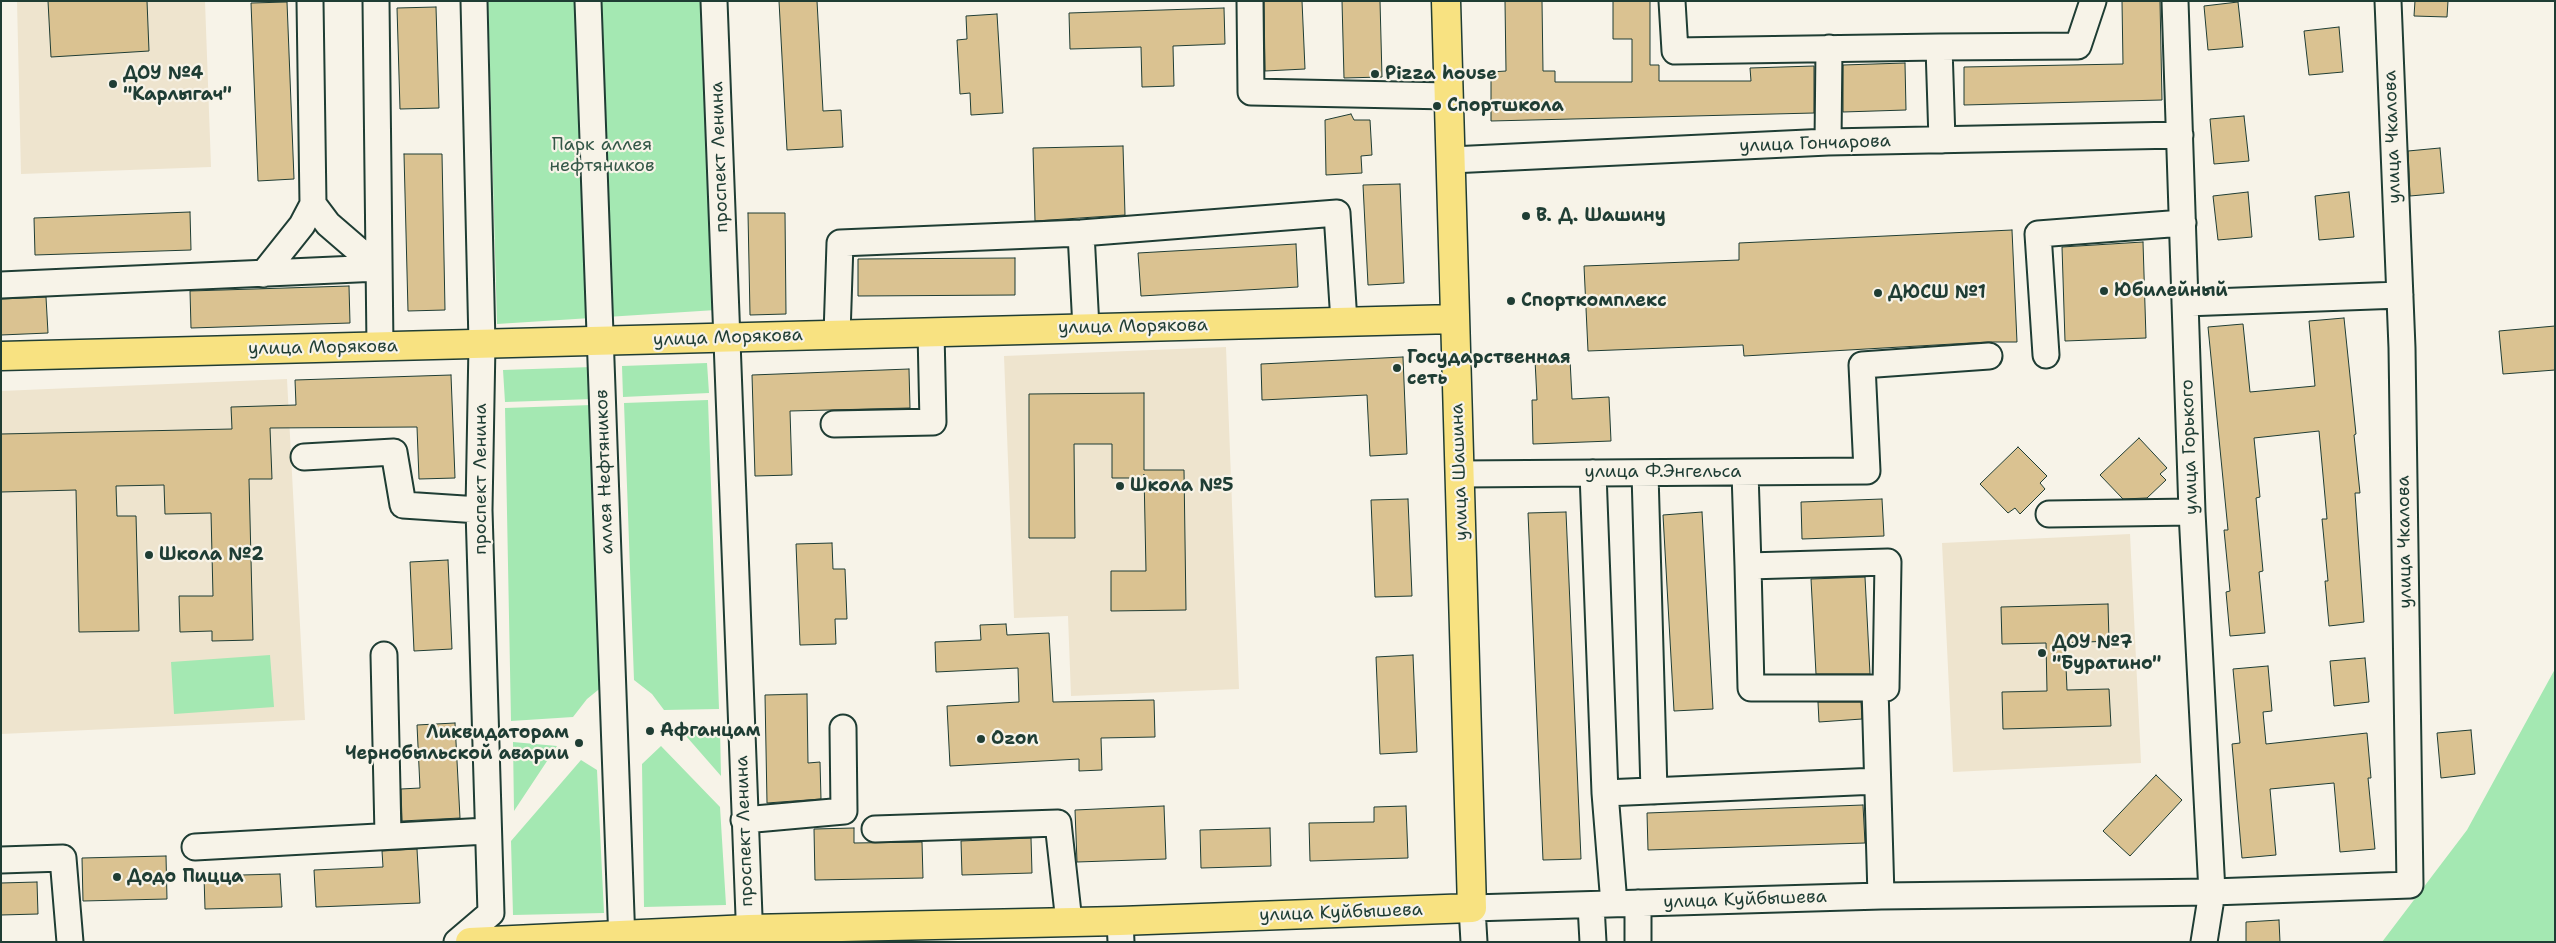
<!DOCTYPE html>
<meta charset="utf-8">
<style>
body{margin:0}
#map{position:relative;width:2556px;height:943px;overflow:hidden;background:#f7f3e8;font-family:"Shantell Sans",sans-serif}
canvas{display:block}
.frame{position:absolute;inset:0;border:2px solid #1f3d34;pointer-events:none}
</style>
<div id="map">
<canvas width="2556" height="943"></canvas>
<div class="frame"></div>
</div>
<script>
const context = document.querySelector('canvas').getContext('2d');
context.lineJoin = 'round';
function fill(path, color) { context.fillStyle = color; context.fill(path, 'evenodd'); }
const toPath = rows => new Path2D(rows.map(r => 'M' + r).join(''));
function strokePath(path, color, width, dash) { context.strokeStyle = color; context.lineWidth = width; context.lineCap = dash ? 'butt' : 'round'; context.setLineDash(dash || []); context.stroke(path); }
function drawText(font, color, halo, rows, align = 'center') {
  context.font = font + ' "Shantell Sans",sans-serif'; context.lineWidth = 4.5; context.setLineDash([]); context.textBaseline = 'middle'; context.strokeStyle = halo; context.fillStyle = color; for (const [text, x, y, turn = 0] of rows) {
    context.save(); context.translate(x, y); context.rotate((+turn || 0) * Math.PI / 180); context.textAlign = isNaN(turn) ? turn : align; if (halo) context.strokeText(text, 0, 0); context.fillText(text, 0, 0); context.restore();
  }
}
fill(toPath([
 [17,1,205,1,211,167,21,174],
 [1226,347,1239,689,1071,696,1068,616,1014,618,1004,356],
 [287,379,305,720,1,734,1,391],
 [2130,534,2141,763,1953,772,1942,543]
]), '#eee4ce');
fill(toPath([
 [488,1,708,1,716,310,497,324],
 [707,363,709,393,623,397,622,366],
 [592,367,593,399,505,402,503,370],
 [708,400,719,709,664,710,652,694,634,680,624,403],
 [592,405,603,686,587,699,573,717,511,721,505,408],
 [270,655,274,707,174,714,171,662],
 [2555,669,2555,942,2382,942,2467,830],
 [679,728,720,729,721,776],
 [513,742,557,746,514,811],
 [661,746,720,807,726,905,644,907,642,764],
 [581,760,597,770,604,913,513,915,511,841]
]), '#a4e8b2');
const building = toPath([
 [48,1,147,1,149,51,51,57,48,1],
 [779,1,817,1,823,111,841,110,843,147,787,150,779,1],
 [1264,1,1302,1,1305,69,1265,71,1264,1],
 [1342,1,1380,1,1382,77,1344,78,1342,1],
 [1505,1,1542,1,1543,71,1555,71,1555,82,1632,82,1632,39,1613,39,1613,1,1650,1,1650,65,1659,65,1659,81,1751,81,1750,68,1814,66,1814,113,1491,121,1491,72,1506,71,1505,1],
 [2122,1,2160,1,2162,100,1964,105,1964,67,2123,64,2122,1],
 [2415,1,2448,1,2447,17,2414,16,2415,1],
 [287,2,294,179,258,181,251,3,287,2],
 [2238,2,2243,47,2208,50,2204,6,2238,2],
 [436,7,439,108,400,109,397,8,436,7],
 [1224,8,1225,44,1173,46,1174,86,1142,87,1141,47,1070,49,1069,13,1224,8],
 [997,14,1003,113,971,115,970,93,960,94,957,40,967,39,966,16,997,14],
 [2339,27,2343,72,2309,75,2304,31,2339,27],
 [1905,63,1906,110,1843,112,1843,65,1905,63],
 [1351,114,1354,120,1370,120,1372,155,1361,156,1362,173,1326,175,1325,120,1351,114],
 [2244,116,2249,161,2214,164,2210,119,2244,116],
 [1123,146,1125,215,1035,221,1033,148,1123,146],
 [2440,148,2444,193,2410,196,2408,151,2440,148],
 [404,154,442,154,445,310,408,311,404,154],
 [1400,184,1404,283,1368,285,1363,185,1400,184],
 [2248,192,2252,237,2218,240,2213,196,2248,192],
 [2349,192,2354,237,2319,240,2315,196,2349,192],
 [190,212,191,250,35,255,34,218,190,212],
 [748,213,785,213,786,314,750,315,748,213],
 [2012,230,2017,342,1988,342,1744,356,1743,345,1588,351,1584,266,1739,260,1739,243,2012,230],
 [2143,242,2146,338,2065,341,2062,247,2143,242],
 [1296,244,1298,287,1141,296,1138,253,1296,244],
 [1015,258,1015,295,858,296,858,259,1015,258],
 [349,286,350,323,191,328,190,291,349,286],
 [46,297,48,333,1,335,1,299,46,297],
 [2344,318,2356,434,2354,435,2360,493,2355,493,2364,622,2329,626,2325,581,2328,581,2322,519,2327,519,2319,431,2254,438,2260,497,2256,498,2263,571,2259,572,2265,633,2230,636,2226,592,2230,591,2224,530,2228,530,2208,327,2243,324,2250,392,2315,386,2309,321,2344,318],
 [2555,326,2555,370,2503,374,2499,331,2555,326],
 [1403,357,1407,454,1370,456,1367,395,1262,400,1261,364,1403,357],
 [1570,359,1572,399,1609,397,1611,441,1533,444,1532,400,1537,400,1535,360,1570,359],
 [909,369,910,408,790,411,792,475,755,476,752,375,909,369],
 [451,375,455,478,419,479,417,427,270,428,272,479,249,479,253,640,212,641,212,631,180,632,179,596,213,596,211,513,165,514,164,485,116,486,117,516,136,516,139,631,79,632,76,490,1,492,1,434,232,429,231,407,296,405,295,380,451,375],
 [1144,393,1144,470,1184,470,1186,610,1111,611,1111,571,1146,571,1144,474,1144,478,1112,478,1112,444,1074,444,1075,538,1029,538,1029,394,1144,393],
 [2139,438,2167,468,2160,474,2166,480,2147,498,2123,499,2100,475,2139,438],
 [2018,447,2047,476,2040,483,2045,489,2020,514,2015,508,2008,513,1980,484,2018,447],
 [1408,499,1412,596,1375,597,1371,500,1408,499],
 [1882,499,1884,536,1802,539,1801,502,1882,499],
 [1566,512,1581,859,1543,860,1528,513,1566,512],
 [1702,512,1713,709,1674,711,1663,515,1702,512],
 [832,543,833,569,845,569,847,619,835,619,836,644,800,645,796,544,832,543],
 [448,560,452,649,414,651,410,562,448,560],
 [1865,577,1870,674,1816,674,1811,579,1865,577],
 [2108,604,2109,641,2065,643,2067,690,2109,689,2111,726,2003,729,2002,692,2047,691,2046,643,2002,644,2001,607,2108,604],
 [1006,624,1007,635,1049,633,1053,702,1154,700,1155,737,1101,738,1102,770,1079,771,1079,759,950,766,947,706,1019,702,1018,668,936,672,935,642,981,640,980,625,1006,624],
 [1413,655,1417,752,1380,754,1376,657,1413,655],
 [2365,658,2369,702,2334,706,2330,661,2365,658],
 [2268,666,2272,711,2263,712,2266,744,2367,733,2371,778,2368,778,2375,849,2340,852,2334,783,2270,789,2276,855,2242,858,2232,744,2240,743,2233,669,2268,666],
 [807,694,808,763,820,762,821,799,767,803,765,695,807,694],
 [1818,702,1861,702,1862,719,1819,722,1818,702],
 [455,723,460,818,402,821,401,789,420,788,417,725,455,723],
 [2471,730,2475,774,2441,778,2437,733,2471,730],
 [2156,775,2182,800,2130,856,2103,831,2156,775],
 [1863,805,1865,843,1648,850,1647,813,1863,805],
 [1164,806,1166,859,1077,862,1075,810,1164,806],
 [1406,806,1408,858,1310,861,1309,823,1374,822,1374,807,1406,806],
 [854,828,854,843,922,842,923,878,815,880,814,829,854,828],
 [1270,828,1271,866,1201,868,1200,830,1270,828],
 [1031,838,1032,873,962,875,961,841,1031,838],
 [417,849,420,903,316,907,314,870,383,867,382,851,417,849],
 [166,856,167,899,83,901,82,858,166,856],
 [280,874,282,907,205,909,204,876,280,874],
 [37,882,38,914,1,915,1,883,37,882],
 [2279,920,2280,942,2246,942,2246,922,2279,920]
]);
fill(building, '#dac291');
strokePath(building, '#1f3d34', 1);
const minor = toPath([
 [310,1,313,204,328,224,379,268],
 [376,1,380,346],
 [588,1,622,942],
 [714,1,750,942],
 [1250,1,1251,92,1449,96],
 [1672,1,1675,51,1939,47,1942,140],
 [2175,1,2192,512,2212,892,2204,942],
 [1939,47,2078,46,2093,1],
 [1828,142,1829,48],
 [1451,160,1828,142,2180,135],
 [1081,233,1086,328],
 [263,274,302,225,313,204],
 [1,285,379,268],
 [2185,303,2400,295],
 [837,335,840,243,1081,233,1337,213,1344,322],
 [2046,355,2038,234,2183,223],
 [834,424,933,422,931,332],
 [304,457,394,452,403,505,479,510],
 [1745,472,1748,566,1888,562,1886,688,1751,688,1748,566],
 [1593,473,1605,793],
 [1645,473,1654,791],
 [1460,474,1867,471,1862,365,1989,356],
 [2049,514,2192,512],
 [384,655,388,835],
 [1875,688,1881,896],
 [744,820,844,811,843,728],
 [875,829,1058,823,1069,922],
 [195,847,487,831],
 [1,860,63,858,70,942],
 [1638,903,1638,942],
 [1614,904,1605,793,1877,781],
 [1591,905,1593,942],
 [1120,921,1121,942],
 [457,942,491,913,479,510,482,344,474,1],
 [1474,942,1472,908,1881,896,2212,892,2410,885,2402,348,2388,1]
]);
const major = toPath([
 [1,356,1455,319],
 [470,942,749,929,1120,921,1472,908,1446,1]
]);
strokePath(minor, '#1f3d34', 29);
strokePath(major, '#1f3d34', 31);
strokePath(minor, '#f7f3e8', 25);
strokePath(major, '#f8e281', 28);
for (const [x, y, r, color] of [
 [1375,74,5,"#1f3d34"],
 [113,84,5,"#1f3d34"],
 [1437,106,5,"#1f3d34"],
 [1526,216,5,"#1f3d34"],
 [2104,291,5,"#1f3d34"],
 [1878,293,5,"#1f3d34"],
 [1511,301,5,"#1f3d34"],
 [1397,368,5,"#1f3d34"],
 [1120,486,5,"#1f3d34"],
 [149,555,5,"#1f3d34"],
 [2042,653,5,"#1f3d34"],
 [650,731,5,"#1f3d34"],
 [981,739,5,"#1f3d34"],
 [579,743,5,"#1f3d34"],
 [117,877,5,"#1f3d34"]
]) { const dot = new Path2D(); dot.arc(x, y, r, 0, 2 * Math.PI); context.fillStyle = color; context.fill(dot); strokePath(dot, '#f7f3e8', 2); }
drawText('bold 18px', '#1f3d34', '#f7f3e8', [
 ["ДОУ №4",123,74],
 ["\"Карлыгач\"",123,95],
 ["Pizza house",1385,74],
 ["Спортшкола",1447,106],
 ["В. Д. Шашину",1536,216],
 ["Юбилейный",2114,291],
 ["ДЮСШ №1",1888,293],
 ["Спорткомплекс",1521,301],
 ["Государственная",1407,358],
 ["сеть",1407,379],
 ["Школа №5",1130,486],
 ["Школа №2",159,555],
 ["ДОУ №7",2052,643],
 ["\"Буратино\"",2052,664],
 ["Афганцам",660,731],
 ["Ликвидаторам",569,733,"right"],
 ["Чернобыльской аварии",569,754,"right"],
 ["Ozon",991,739],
 ["Додо Пицца",127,877]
], 'left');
drawText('18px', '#1f3d34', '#f7f3e8', [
 ["улица Чкалова",2393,137,-92],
 ["улица Гончарова",1815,144,-2],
 ["проспект Ленина",720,157,-92],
 ["улица Морякова",1133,327,-1],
 ["улица Морякова",728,338,-2],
 ["улица Морякова",323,348,-1],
 ["улица Горького",2190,447,-92],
 ["аллея Нефтяников",605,472,-92],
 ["улица Шашина",1460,472,-92],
 ["улица Ф.Энгельса",1663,472],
 ["проспект Ленина",481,479,-90],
 ["улица Чкалова",2405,542,-91],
 ["проспект Ленина",745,831,-92],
 ["улица Куйбышева",1745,900,-2],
 ["улица Куйбышева",1341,913,-2]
]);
drawText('18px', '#335747', '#f7f3e8', [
 ["Парк аллея",602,145],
 ["нефтяников",602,166]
]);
</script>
